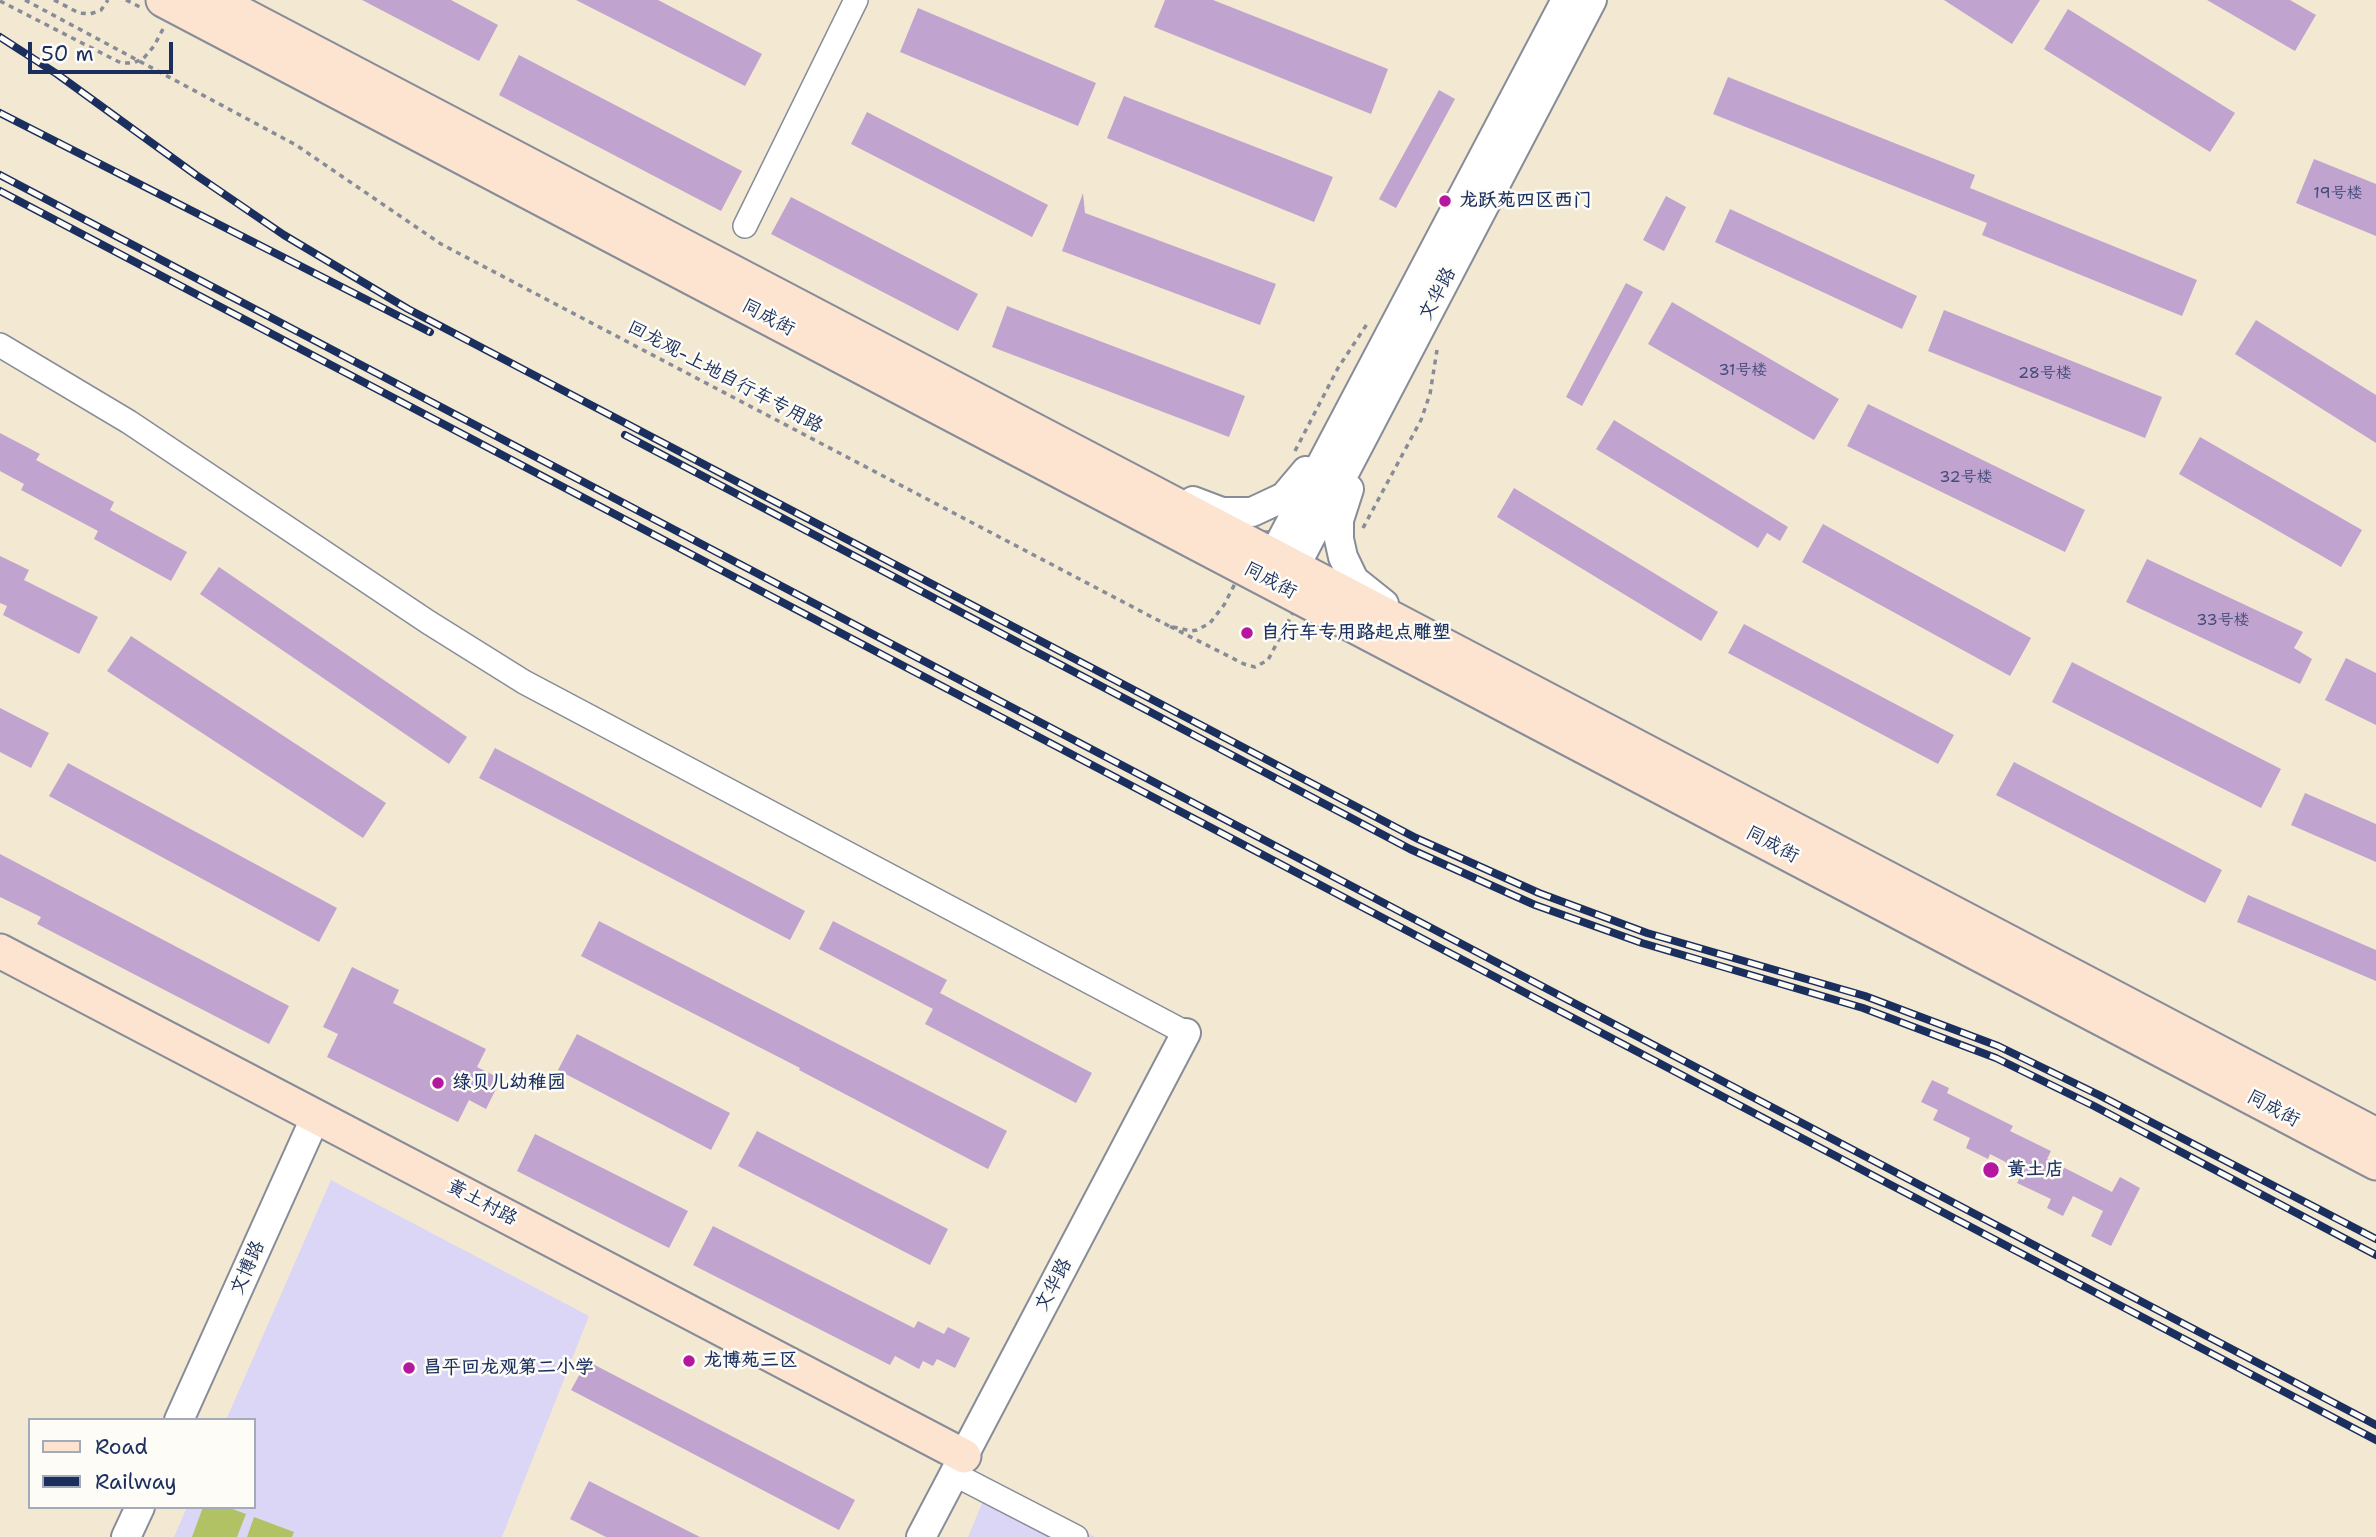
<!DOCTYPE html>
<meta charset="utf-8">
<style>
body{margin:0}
#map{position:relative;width:2376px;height:1537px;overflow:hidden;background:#f3e9d2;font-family:"Shantell Sans",sans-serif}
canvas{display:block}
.legend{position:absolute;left:28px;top:1418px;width:228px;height:91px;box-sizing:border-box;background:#fdfcf7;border:2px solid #a3aaba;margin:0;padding:9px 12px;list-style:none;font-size:21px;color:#1b2f5e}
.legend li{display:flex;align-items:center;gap:14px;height:35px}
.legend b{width:35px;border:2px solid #a3aaba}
.scale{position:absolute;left:28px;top:42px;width:145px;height:32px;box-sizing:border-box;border:4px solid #1b2f5e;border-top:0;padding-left:9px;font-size:21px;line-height:24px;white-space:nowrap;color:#1b2f5e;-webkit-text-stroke:5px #fdfcf7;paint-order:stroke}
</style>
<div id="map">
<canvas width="2376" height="1537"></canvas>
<ul class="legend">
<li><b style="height:9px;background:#fde4d1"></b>Road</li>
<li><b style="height:9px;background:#1b2f5e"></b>Railway</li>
</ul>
<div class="scale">50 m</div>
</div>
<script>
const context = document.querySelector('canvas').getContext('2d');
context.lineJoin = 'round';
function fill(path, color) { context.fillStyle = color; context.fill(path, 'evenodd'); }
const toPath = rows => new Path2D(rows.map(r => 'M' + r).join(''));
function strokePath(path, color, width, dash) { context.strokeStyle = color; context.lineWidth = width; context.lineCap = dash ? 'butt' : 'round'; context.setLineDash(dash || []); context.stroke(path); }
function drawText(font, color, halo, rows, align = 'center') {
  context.font = font + ' "Shantell Sans","LXGW WenKai TC",sans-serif'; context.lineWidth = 5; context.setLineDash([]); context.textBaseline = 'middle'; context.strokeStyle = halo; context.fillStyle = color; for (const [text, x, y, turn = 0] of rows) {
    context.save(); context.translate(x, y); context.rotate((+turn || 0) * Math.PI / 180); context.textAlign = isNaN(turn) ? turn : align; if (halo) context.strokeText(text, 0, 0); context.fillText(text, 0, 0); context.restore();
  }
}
fill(toPath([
 [331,1180,589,1316,502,1537,174,1537,187,1507,254,1507,254,1420,226,1420],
 [991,1482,1012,1492,1095,1537,968,1537]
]), '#dcd6f6');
fill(toPath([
 [203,1507,227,1507,246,1514,237,1537,192,1537],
 [254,1517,294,1532,292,1537,247,1537]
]), '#b1c265');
fill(toPath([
 [362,0,451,0,498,25,479,61],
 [576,0,658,0,762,54,745,86],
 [1165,0,1213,0,1388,69,1371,114,1154,27],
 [1944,0,2040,0,2012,44],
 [2207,0,2290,0,2316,15,2295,51],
 [918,8,1096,83,1078,126,900,52],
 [2068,9,2235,113,2210,152,2044,49],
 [519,55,742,171,721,211,499,95],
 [1728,77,1975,175,1970,188,2197,280,2182,316,1982,235,1987,223,1713,114],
 [1439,90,1455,99,1396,208,1379,199],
 [1124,96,1333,177,1314,222,1107,138],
 [867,112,1048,205,1032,237,851,144],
 [2314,159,2376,184,2376,236,2296,203],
 [1083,193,1085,213,1276,284,1260,325,1062,251],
 [1666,196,1686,207,1664,251,1643,240],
 [791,197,978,294,958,331,771,234],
 [1730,209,1917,296,1902,329,1715,242],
 [1626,283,1643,292,1582,406,1566,397],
 [1672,302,1839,399,1814,440,1648,344],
 [1007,306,1245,396,1229,437,992,347],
 [1944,310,2162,397,2145,438,1928,351],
 [2256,320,2376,395,2376,443,2235,354],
 [1868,404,2085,510,2065,552,1847,446],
 [1614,420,1788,527,1780,541,1767,533,1758,548,1596,449],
 [0,433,40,454,36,460,114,502,110,510,187,552,171,581,94,539,98,531,21,490,24,484,0,471],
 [2200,437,2362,530,2341,567,2179,474],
 [1514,488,1718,612,1701,641,1497,517],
 [1823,524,2031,638,2010,676,1802,562],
 [0,556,29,570,24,580,98,617,79,654,3,615,7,606,0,603],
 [2147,559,2303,632,2294,648,2312,659,2300,684,2126,602],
 [219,567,467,737,449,764,200,594],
 [1744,624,1954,735,1938,764,1728,653],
 [131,636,386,803,363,838,107,671],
 [2346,658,2376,673,2376,725,2325,700],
 [2072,662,2281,769,2261,808,2052,702],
 [0,708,49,733,31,768,0,752],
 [495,748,805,911,790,940,479,778],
 [2014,762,2222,870,2205,903,1996,795],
 [68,763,337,908,319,942,49,796],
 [2305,793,2376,824,2376,862,2291,825],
 [0,854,289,1006,269,1044,37,924,41,917,0,897],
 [2248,895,2376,950,2376,981,2237,922],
 [599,921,1007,1131,988,1169,799,1070,800,1068,581,956],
 [833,921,947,980,940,993,1092,1073,1076,1103,925,1024,933,1009,819,949],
 [352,967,399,990,393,1003,486,1049,477,1067,501,1079,486,1109,469,1100,458,1122,327,1057,338,1034,323,1027],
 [577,1034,730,1113,711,1150,558,1070],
 [1932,1080,1949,1088,1947,1093,2013,1126,2010,1131,2051,1151,2047,1159,2112,1192,2120,1177,2140,1188,2111,1246,2091,1236,2103,1211,2073,1196,2063,1216,2047,1208,2051,1199,2017,1183,2023,1171,1990,1154,1988,1159,1966,1148,1970,1138,1933,1120,1938,1110,1921,1102],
 [757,1131,948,1229,930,1265,738,1166],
 [535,1134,688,1211,669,1248,517,1171],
 [713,1226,914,1328,918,1321,944,1334,948,1327,970,1338,955,1368,937,1359,933,1366,923,1361,919,1369,895,1356,890,1365,693,1265],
 [587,1361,855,1500,839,1530,571,1390],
 [589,1481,700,1537,606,1537,570,1519]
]), '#c0a3cf');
const minor = toPath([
 [745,226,856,0],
 [0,345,129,422,428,622,524,682,1186,1033],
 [954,1474,1076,1537]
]);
const tertiary = toPath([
 [1349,489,1339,520,1339,539,1343,557,1354,580,1384,604],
 [1193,501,1222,512,1252,512,1284,497,1306,471],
 [1264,573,1566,0],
 [1285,586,1592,0],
 [179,1420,316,1116],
 [126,1537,140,1507],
 [921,1537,1186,1033]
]);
const secondary = toPath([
 [163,0,2376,1163],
 [215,0,2376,1135],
 [0,951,964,1456]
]);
strokePath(minor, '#878c98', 26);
strokePath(tertiary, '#878c98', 32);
strokePath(secondary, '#878c98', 37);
strokePath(toPath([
 [54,0,79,13,90,14,101,10,108,0],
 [126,0,140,7],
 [0,1,121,63,133,63,143,59,154,46,164,27],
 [1295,451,1338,368,1367,324],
 [1363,528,1421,420,1430,394,1437,350],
 [1264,532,1274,532,1313,552,1319,563,1268,660,1255,667,1244,664,1169,626,1191,631,1197,630,1210,623,1224,605,1260,535,1264,532]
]), '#878c98', 3.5, [5, 5]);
strokePath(minor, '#fff', 23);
strokePath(tertiary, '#fff', 28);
strokePath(secondary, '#fde4d1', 33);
const rail = toPath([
 [0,37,57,74,196,175,284,235,408,309,1416,838,1539,893,1647,933,1865,996,1998,1046,2099,1095,2376,1239],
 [0,113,430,332],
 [0,175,2376,1425],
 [0,191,2376,1440],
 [625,435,1410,849,1535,905,1642,943,1863,1008,1996,1058,2094,1106,2376,1255]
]);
strokePath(rail, '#1b2f5e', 8);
strokePath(rail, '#fdfcf7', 5, [16]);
strokePath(toPath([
 [25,0,296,145,441,244,1169,626]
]), '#878c98', 3.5, [5, 5]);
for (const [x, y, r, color] of [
 [1445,201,7,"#b5179e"],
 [1247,633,7,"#b5179e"],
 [438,1083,7,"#b5179e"],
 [1991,1170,9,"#b5179e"],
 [689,1361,7,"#b5179e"],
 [409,1368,7,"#b5179e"]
]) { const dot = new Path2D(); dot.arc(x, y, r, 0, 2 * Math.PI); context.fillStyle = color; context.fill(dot); strokePath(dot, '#fdfcf7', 2.5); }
drawText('16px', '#444c7a', null, [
 ["19号楼",2338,194],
 ["31号楼",1743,371],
 ["28号楼",2045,374],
 ["32号楼",1966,478],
 ["33号楼",2223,621]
]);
drawText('bold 19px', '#1b2f5e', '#fdfcf7', [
 ["龙跃苑四区西门",1459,201],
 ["自行车专用路起点雕塑",1261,633],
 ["绿贝儿幼稚园",452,1083],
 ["黄土店",2007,1170],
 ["龙博苑三区",703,1361],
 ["昌平回龙观第二小学",423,1368]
], 'left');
drawText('19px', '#1b2f5e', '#fdfcf7', [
 ["文华路",1438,294,-62],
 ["同成街",768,318,28],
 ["回龙观-上地自行车专用路",725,377,28],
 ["同成街",1270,581,28],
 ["同成街",1772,845,28],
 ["同成街",2273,1109,28],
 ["黄土村路",482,1203,28],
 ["文博路",248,1268,-66],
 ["文华路",1054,1285,-62]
]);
</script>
